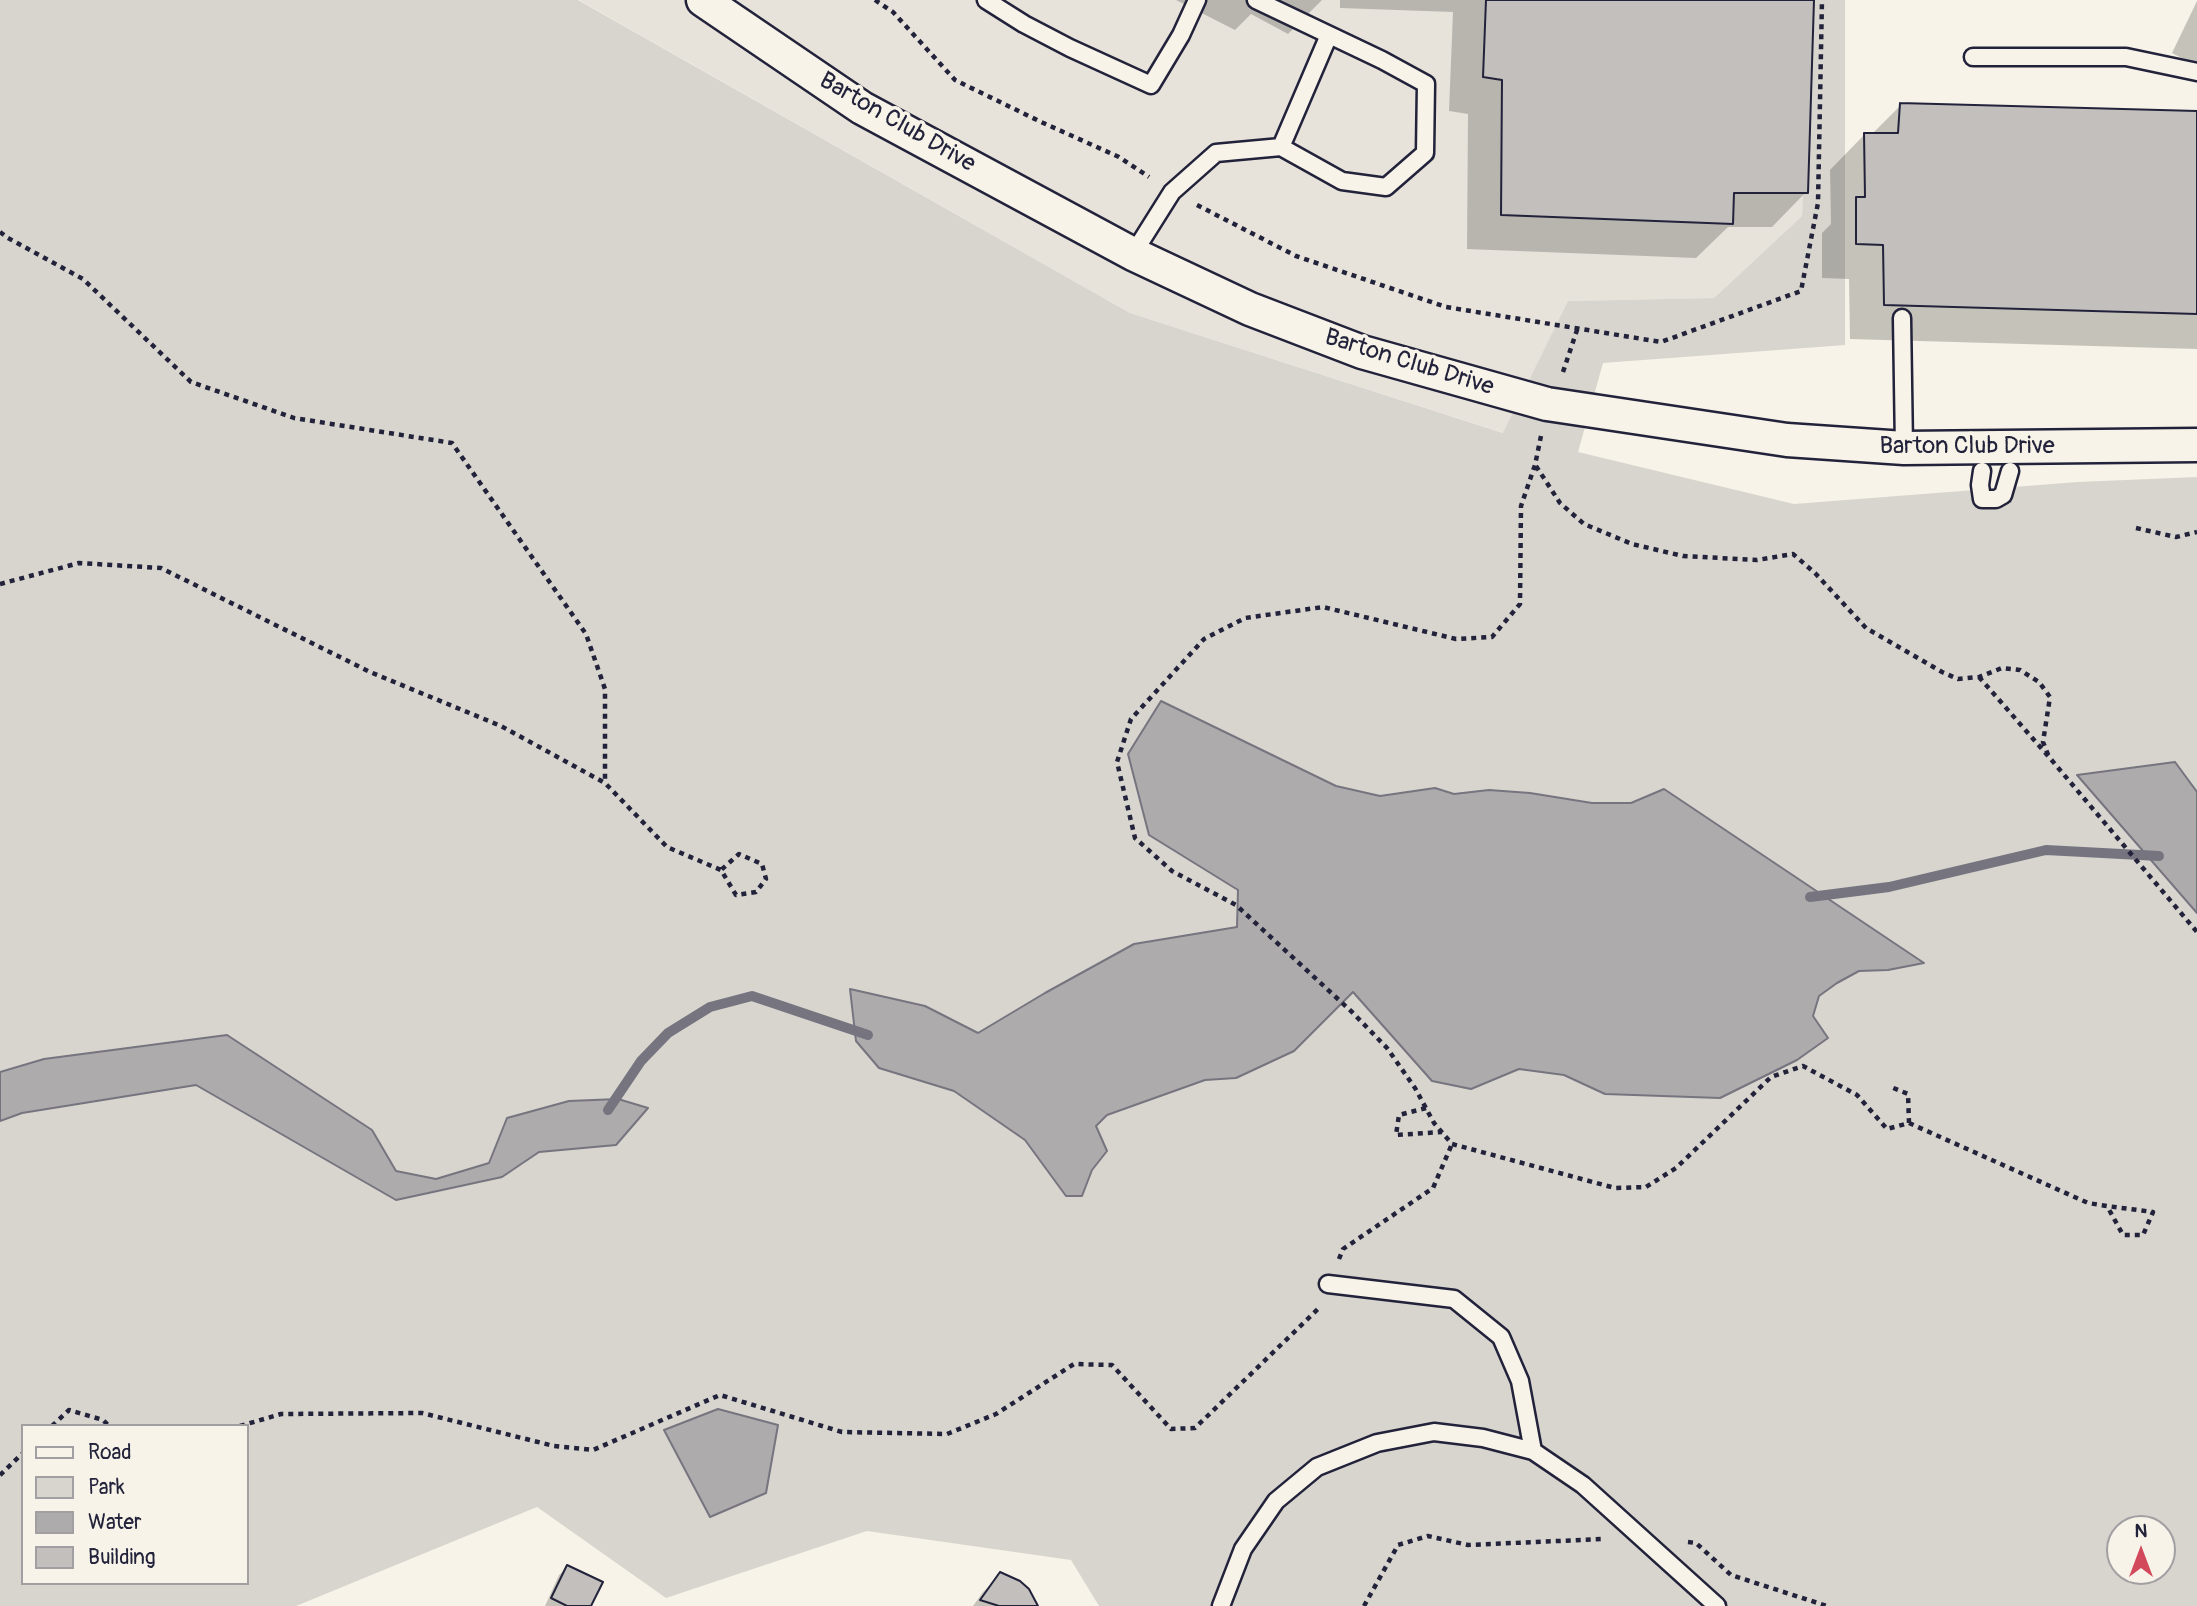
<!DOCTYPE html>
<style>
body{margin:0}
#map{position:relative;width:2197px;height:1606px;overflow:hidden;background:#f7f3e8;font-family:Pangolin,sans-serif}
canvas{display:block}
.legend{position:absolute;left:21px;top:1424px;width:228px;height:161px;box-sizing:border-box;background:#f7f3e8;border:2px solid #a29fa3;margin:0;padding:9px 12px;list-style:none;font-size:21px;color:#22223b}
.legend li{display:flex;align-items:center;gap:14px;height:35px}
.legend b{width:35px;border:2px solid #a29fa3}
.north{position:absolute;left:2106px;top:1515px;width:70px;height:70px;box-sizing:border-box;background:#f7f3e8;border:2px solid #a29fa3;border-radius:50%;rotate:0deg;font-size:19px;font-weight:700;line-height:28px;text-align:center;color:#22223b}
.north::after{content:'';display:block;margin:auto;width:24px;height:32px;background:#d1495b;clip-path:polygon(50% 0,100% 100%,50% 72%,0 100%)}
</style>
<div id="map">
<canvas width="2197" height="1606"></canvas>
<ul class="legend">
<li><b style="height:9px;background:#f7f3e8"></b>Road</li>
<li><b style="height:19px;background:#d8d5cf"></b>Park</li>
<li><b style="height:19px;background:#aeabad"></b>Water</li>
<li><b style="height:19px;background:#c2bfbd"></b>Building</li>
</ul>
<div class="north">N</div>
</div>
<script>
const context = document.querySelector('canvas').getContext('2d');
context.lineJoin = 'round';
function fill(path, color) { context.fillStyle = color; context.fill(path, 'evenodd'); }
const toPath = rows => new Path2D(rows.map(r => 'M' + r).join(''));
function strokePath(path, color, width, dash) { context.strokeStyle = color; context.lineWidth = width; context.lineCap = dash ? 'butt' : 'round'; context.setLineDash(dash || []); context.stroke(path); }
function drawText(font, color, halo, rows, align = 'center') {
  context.font = font + ' Pangolin,sans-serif'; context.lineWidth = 7; context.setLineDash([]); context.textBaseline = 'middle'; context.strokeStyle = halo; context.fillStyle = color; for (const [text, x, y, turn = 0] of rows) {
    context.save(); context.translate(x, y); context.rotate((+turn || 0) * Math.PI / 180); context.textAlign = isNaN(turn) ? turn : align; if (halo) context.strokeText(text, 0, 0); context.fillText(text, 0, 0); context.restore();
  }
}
fill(toPath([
 [579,0,1811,0,1802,216,1714,298,1568,301,1504,433,1130,313]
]), '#e7e3db');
fill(toPath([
 [0,0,578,0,1130,313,1503,433,1568,301,1714,298,1802,216,1811,0,1845,0,1845,345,1603,363,1578,452,1794,504,2078,482,2197,477,2197,1606,1099,1606,1071,1560,867,1531,666,1598,537,1507,296,1606,0,1606],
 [23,1426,247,1426,247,1583,23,1583],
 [2120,1529,2162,1529,2162,1571,2120,1571]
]), '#d8d5cf');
const water = toPath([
 [1161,701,1336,786,1380,796,1435,788,1454,794,1489,790,1530,793,1592,803,1631,803,1664,789,1924,963,1888,970,1859,971,1837,983,1819,996,1813,1016,1828,1038,1797,1060,1720,1098,1605,1094,1564,1075,1519,1069,1471,1089,1432,1081,1353,992,1294,1051,1236,1078,1205,1080,1107,1115,1096,1126,1107,1151,1092,1170,1082,1196,1066,1196,1025,1140,954,1091,879,1068,856,1041,850,989,925,1006,978,1033,1045,993,1134,944,1237,927,1238,890,1149,835,1128,754,1161,701],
 [2175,762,2197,792,2197,913,2077,775,2175,762],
 [227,1035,372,1130,396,1171,436,1179,489,1163,507,1118,569,1101,618,1099,648,1108,616,1145,539,1152,502,1177,396,1200,196,1085,22,1113,0,1121,0,1072,44,1059,227,1035],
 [718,1409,778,1425,766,1493,710,1517,664,1430,718,1409]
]);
fill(water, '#aeabad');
strokePath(water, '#76747f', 2);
fill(toPath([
 [1176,0,1322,0,1288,34,1251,14,1235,30],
 [1340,0,1812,0,1806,192,1772,227,1728,227,1696,258,1467,249,1468,114,1449,111,1453,12,1340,8],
 [2197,1,2197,66,2172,53],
 [1901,105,2197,113,2197,349,1850,339,1849,279,1822,278,1822,233,1831,224,1830,170,1864,135,1871,135],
 [568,1567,589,1606,545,1606,559,1575],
 [1001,1574,1036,1606,973,1606,983,1592]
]), '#0003');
strokePath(toPath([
 [1810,897,1889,887,2046,850,2159,856],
 [608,1110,641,1061,668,1033,710,1007,752,996,868,1035]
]), '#76747f', 10);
const building = toPath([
 [1486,0,1814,0,1808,193,1734,193,1733,224,1501,215,1502,80,1483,77,1486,0],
 [1900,103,2197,111,2197,314,1884,305,1883,245,1856,244,1856,197,1865,197,1864,133,1898,133,1900,103],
 [567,1565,603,1582,591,1606,567,1606,551,1598,567,1565],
 [1000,1572,1020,1581,1029,1589,1038,1606,999,1606,980,1600,1000,1572]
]);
fill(building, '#c2bfbd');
strokePath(building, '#22223b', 2);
const service = toPath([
 [986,0,1024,24,1070,48,1151,85,1181,35,1197,0],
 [1256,0,1382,60,1426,84,1425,153,1386,187,1342,181,1281,147],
 [1973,57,2126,57,2197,72],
 [1133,254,1172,192,1216,153,1281,147,1329,35],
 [1902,318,1904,448],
 [1982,471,1980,485,1982,499,1996,499,2003,495,2010,471],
 [1328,1284,1454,1299,1501,1337,1520,1381,1533,1451],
 [1221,1606,1243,1549,1276,1501,1317,1467,1377,1443,1434,1432,1483,1438,1533,1451,1583,1485,1717,1606]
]);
const minor = toPath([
 [703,0,862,108,1133,254,1250,309,1362,352,1547,404,1787,440,1904,448,2197,445]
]);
strokePath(service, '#22223b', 21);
strokePath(minor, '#22223b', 37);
strokePath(toPath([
 [875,0,893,12,955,80,1039,121,1119,157,1149,177],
 [1197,205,1296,256,1446,307,1661,342,1801,291,1818,203,1822,0],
 [0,232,8,238,83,279,191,382,294,418,452,443,586,634,605,689,605,783],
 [1563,372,1577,330],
 [1541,436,1535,465,1521,506,1520,604,1492,637,1456,639,1323,607,1245,618,1204,639,1131,719,1117,762,1135,838,1172,871,1236,905,1352,1012,1387,1048,1415,1088,1434,1123,1452,1144,1615,1188,1646,1187,1676,1168,1771,1077,1803,1066,1857,1095,1887,1129,1909,1123,1908,1094,1891,1087],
 [1536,466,1560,503,1584,524,1632,544,1683,556,1757,560,1793,554,1815,573,1866,628,1942,672,1958,679,1979,677,2002,668,2020,670,2039,682,2050,697,2043,742,2049,757],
 [2136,528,2176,537,2197,532],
 [0,584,79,563,161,568,370,672,501,726,605,783,667,847,721,870,736,895,756,892,766,879,762,864,739,854,721,870],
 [1979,677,2049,757,2197,932],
 [1426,1108,1399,1115,1396,1135,1442,1132],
 [1909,1123,2088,1203,2107,1206,2153,1212,2143,1235,2123,1235,2107,1206],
 [1339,1259,1343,1249,1433,1188,1452,1144],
 [52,1426,69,1410,103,1420,109,1426],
 [240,1426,281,1414,422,1413,554,1446,593,1450,720,1395,842,1432,947,1434,996,1414,1074,1364,1112,1365,1171,1429,1195,1428,1318,1309],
 [0,1475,23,1453],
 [1688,1542,1696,1543,1731,1575,1827,1606],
 [1364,1606,1398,1545,1428,1536,1468,1545,1603,1539]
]), '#22223b', 4.5, [5, 5]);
strokePath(service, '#f7f3e8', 16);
strokePath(minor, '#f7f3e8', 32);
drawText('24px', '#22223b', '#f7f3e8', [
 ["Barton Club Drive",897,123,30],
 ["Barton Club Drive",1409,363,17],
 ["Barton Club Drive",1967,447]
]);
</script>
